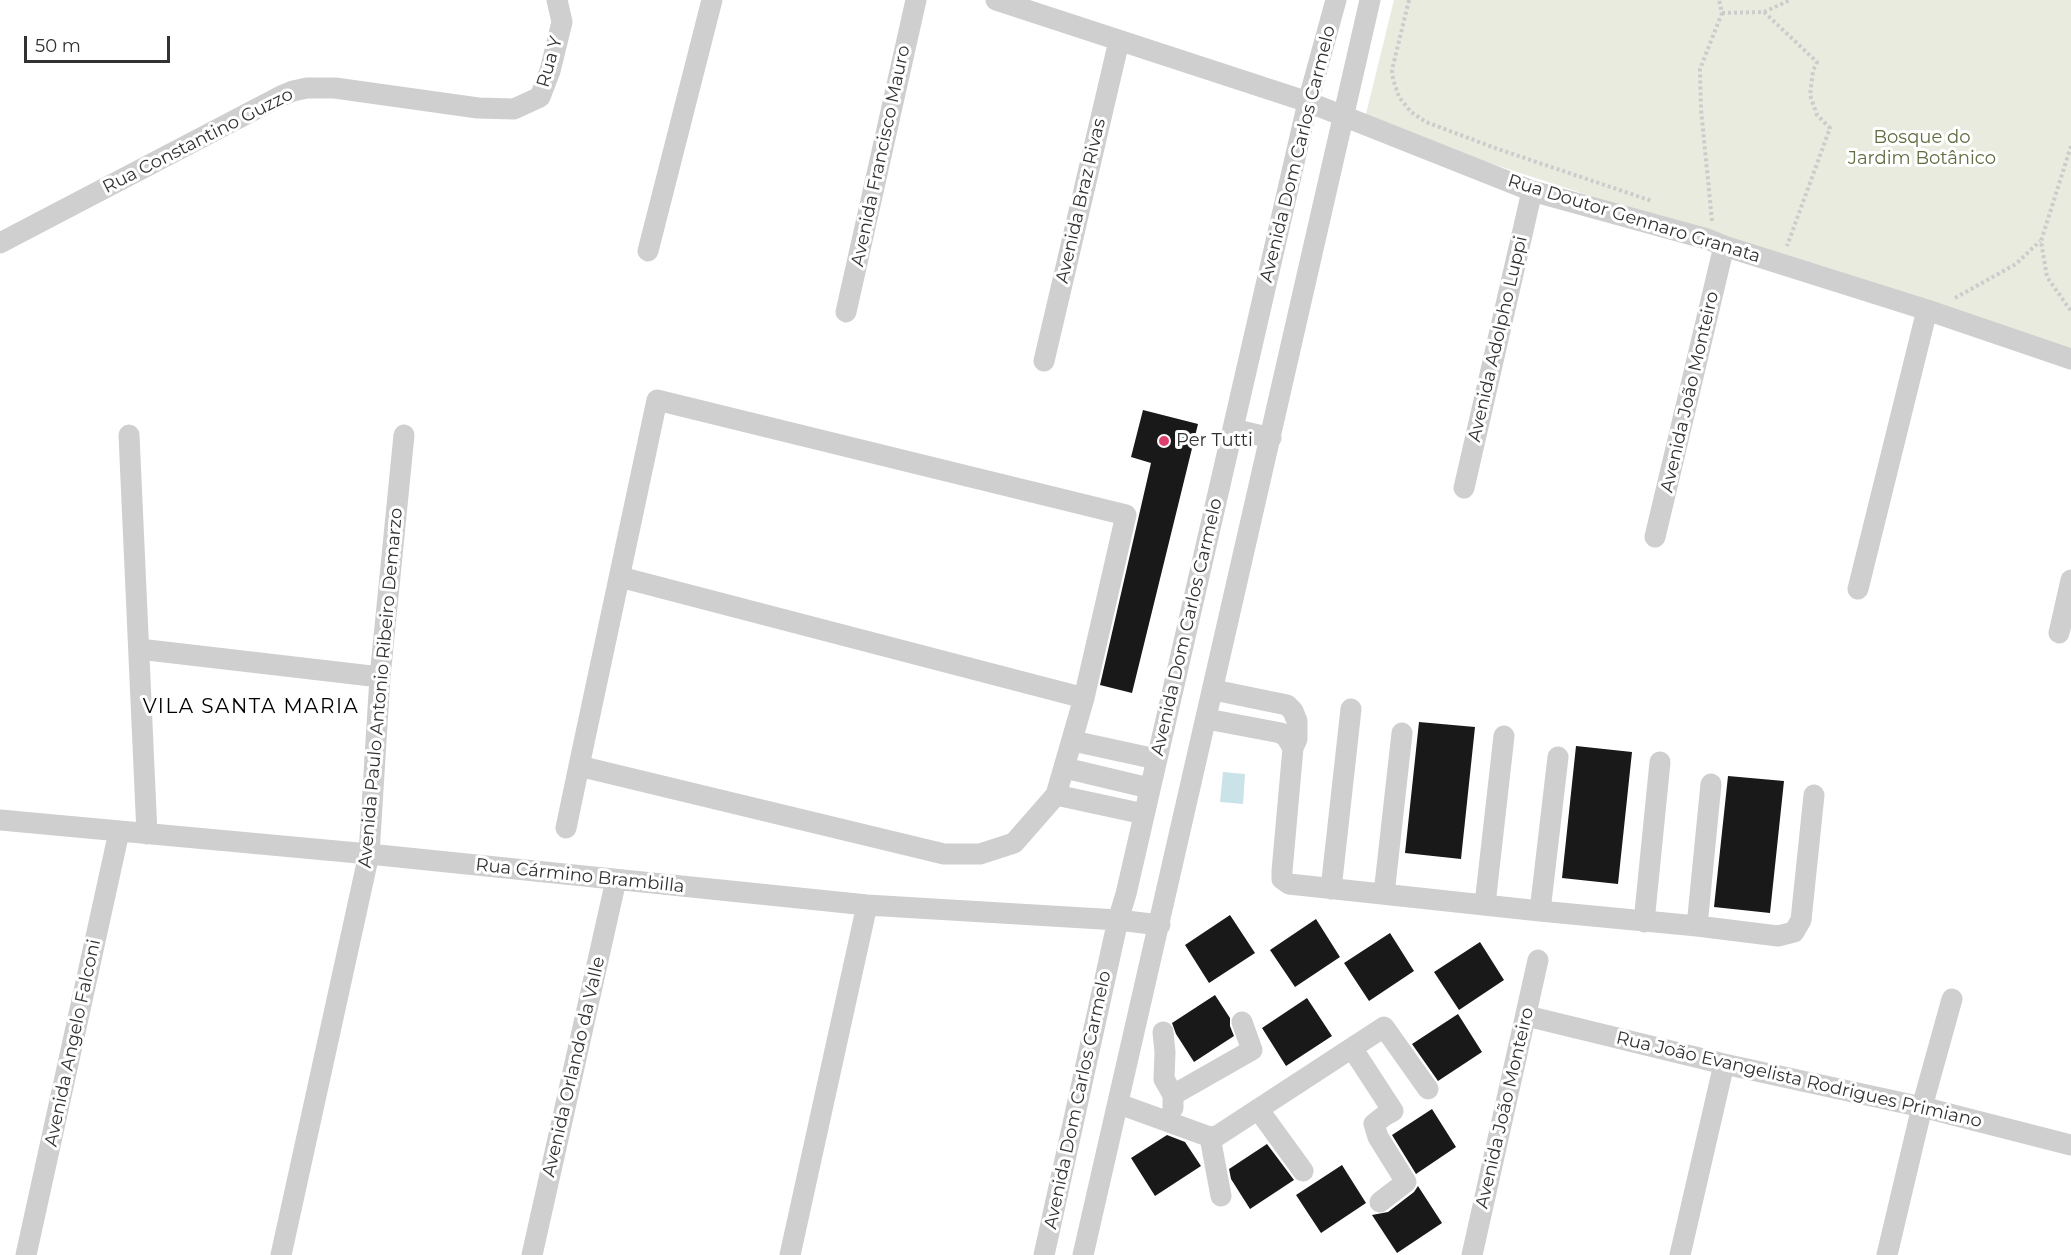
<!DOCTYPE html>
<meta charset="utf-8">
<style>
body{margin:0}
#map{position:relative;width:2071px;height:1255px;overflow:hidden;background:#fff;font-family:Montserrat,sans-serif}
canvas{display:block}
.scale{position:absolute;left:24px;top:36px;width:146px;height:27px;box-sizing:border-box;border:3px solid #323232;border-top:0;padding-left:8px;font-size:18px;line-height:21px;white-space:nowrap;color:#323232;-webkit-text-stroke:4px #fff;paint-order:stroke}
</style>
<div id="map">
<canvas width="2071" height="1255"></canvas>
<div class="scale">50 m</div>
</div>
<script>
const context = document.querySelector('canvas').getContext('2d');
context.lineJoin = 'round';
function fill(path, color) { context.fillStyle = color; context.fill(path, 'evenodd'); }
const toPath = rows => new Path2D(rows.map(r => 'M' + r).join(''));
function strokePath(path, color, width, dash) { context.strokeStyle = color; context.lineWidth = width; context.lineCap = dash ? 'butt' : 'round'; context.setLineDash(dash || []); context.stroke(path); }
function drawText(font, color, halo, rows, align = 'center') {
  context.font = font + ' Montserrat,sans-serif'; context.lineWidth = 6; context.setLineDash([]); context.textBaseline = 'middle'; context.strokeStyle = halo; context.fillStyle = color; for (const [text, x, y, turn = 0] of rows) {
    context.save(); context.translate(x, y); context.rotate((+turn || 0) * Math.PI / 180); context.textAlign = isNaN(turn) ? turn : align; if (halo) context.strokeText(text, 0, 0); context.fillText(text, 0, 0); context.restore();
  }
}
fill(toPath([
 [1394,0,2071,0,2071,353,1364,122]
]), '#e8ebde');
fill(toPath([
 [1223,772,1245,774,1243,804,1220,802]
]), '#c9e3e8');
fill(toPath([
 [1143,410,1198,424,1132,693,1100,685,1151,463,1131,457],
 [1419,722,1475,727,1461,859,1405,853],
 [1576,746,1632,752,1618,884,1562,878],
 [1728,776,1784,781,1770,913,1714,907],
 [1230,915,1255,953,1209,983,1185,945],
 [1316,919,1340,957,1295,987,1270,950],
 [1390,933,1414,971,1369,1001,1344,963],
 [1480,942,1504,980,1459,1010,1434,972],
 [1215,995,1230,1018,1230,1026,1234,1036,1194,1062,1176,1034,1172,1023],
 [1307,998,1332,1036,1286,1066,1262,1028],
 [1458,1014,1482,1052,1438,1081,1412,1044],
 [1432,1109,1456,1147,1416,1174,1392,1135],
 [1167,1135,1185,1142,1201,1166,1155,1196,1131,1158],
 [1267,1144,1294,1180,1250,1209,1231,1179,1229,1169],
 [1342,1165,1366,1203,1321,1233,1296,1195],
 [1418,1186,1442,1223,1397,1253,1372,1215,1388,1212,1414,1192]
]), '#191919');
strokePath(toPath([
 [1409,0,1392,70,1393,79,1399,97,1411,112,1426,122,1495,148,1652,201],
 [1764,12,1790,0],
 [1722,13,1764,12,1817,62,1813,71,1810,95,1817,115,1830,128,1787,246],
 [2071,146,2041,241,2047,277,2071,311],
 [1712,221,1701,109,1700,69,1722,13,1719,0],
 [1955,298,2016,264,2040,241]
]), '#ccc', 4, [3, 3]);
strokePath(toPath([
 [996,0,1308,102,1532,191,1707,239,1724,246,1927,310,2071,359],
 [0,243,281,96,293,91,307,88,335,88,478,108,514,109,540,97,550,71,562,22,557,0],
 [648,251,712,0],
 [846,312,916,0],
 [1044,361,1119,41],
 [1233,429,1271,438],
 [129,435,147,834],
 [1464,488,1532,191],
 [1655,537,1724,246],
 [620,577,1084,698],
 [1858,589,1927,310],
 [2059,633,2071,580],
 [139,649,380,677],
 [1214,690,1287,705,1293,711,1297,721,1297,739,1293,748,1282,871,1282,879,1289,884,1540,911,1697,926,1778,936,1794,932,1801,920,1814,795],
 [1207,719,1281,733,1287,738,1293,748],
 [1073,741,1156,759],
 [1065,768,1149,788],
 [1056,795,1144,814],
 [0,820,369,854,867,905,1118,920,1160,925],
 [566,828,579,766,657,400,1126,515,1084,698,1056,795,1014,843,980,854,944,854,579,766],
 [1331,889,1351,709],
 [1384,894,1402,733],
 [1485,904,1504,736],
 [1540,911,1558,757],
 [1644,922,1660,762],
 [1697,926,1711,784],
 [1527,1016,1724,1064,1922,1107,2071,1145],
 [1163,1032,1165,1052,1164,1079,1173,1095,1173,1108],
 [1352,1048,1393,1111,1384,1116,1374,1124,1378,1137,1406,1182,1380,1202],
 [1173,1095,1252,1050,1242,1022],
 [1119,1104,1210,1137,1217,1136,1384,1027,1428,1089],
 [1258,1109,1303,1171],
 [1210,1137,1221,1196],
 [26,1255,119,832],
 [281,1255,369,854,380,677,404,435],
 [532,1255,616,880],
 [790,1255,867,905],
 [1044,1255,1118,920,1126,894,1308,102,1336,0],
 [1083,1255,1370,0],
 [1472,1255,1538,960],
 [1680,1255,1724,1064],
 [1887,1255,1922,1107,1952,999]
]), '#cfcfcf', 21);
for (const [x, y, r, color] of [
 [1164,441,6,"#de3f6e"]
]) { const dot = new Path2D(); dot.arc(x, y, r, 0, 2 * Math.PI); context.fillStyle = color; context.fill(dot); strokePath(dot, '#fff', 2); }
drawText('18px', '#323232', '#fff', [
 ["Rua Y",550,62,-74],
 ["Rua Constantino Guzzo",198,141,-27],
 ["Avenida Dom Carlos Carmelo",1298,154,-76],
 ["Avenida Francisco Mauro",881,156,-78],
 ["Avenida Braz Rivas",1081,201,-77],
 ["Rua Doutor Gennaro Granata",1634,219,17],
 ["Avenida Adolpho Luppi",1498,339,-77],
 ["Avenida João Monteiro",1690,392,-77],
 ["Avenida Dom Carlos Carmelo",1187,627,-77],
 ["Avenida Paulo Antonio Ribeiro Demarzo",381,688,-85],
 ["Rua Cármino Brambilla",580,876,6],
 ["Avenida Angelo Falconi",73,1043,-78],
 ["Avenida Orlando da Valle",574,1067,-77],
 ["Rua João Evangelista Rodrigues Primiano",1799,1080,13],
 ["Avenida Dom Carlos Carmelo",1078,1100,-78],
 ["Avenida João Monteiro",1505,1108,-77]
]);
drawText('18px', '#5f6d40', '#fff', [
 ["Bosque do",1922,138],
 ["Jardim Botânico",1922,159]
]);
drawText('18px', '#323232', '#fff', [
 ["Per Tutti",1176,441]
], 'left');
context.letterSpacing = '1.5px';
drawText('20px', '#000', '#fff', [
 ["VILA SANTA MARIA",251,707]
]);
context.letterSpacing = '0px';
</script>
